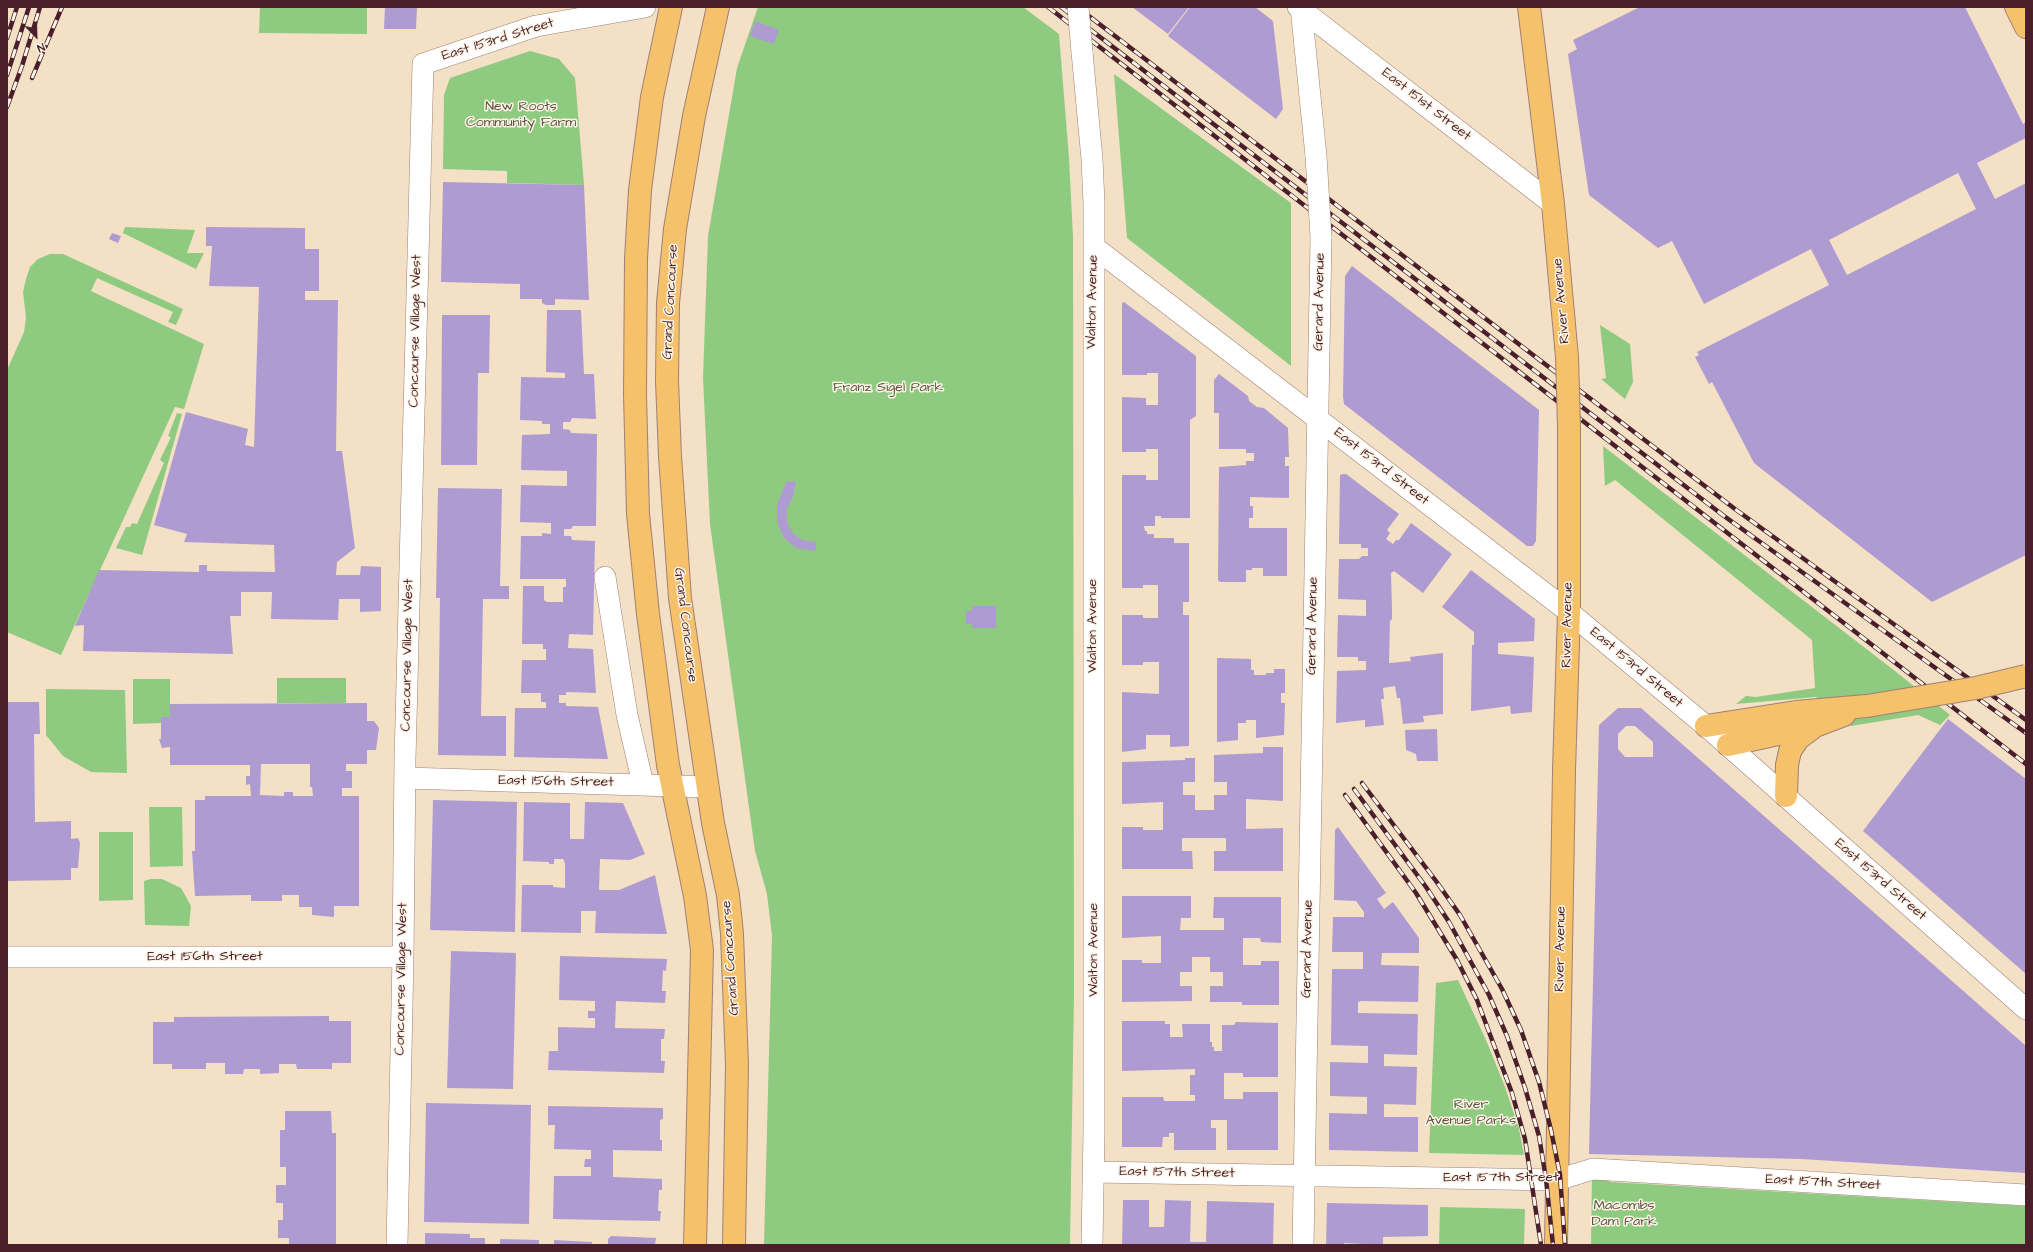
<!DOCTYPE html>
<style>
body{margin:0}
#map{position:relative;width:2033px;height:1252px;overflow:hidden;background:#f4e0c4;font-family:"Architects Daughter",sans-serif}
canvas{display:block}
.frame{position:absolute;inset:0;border:8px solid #4a1f2b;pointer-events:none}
.north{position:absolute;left:16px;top:16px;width:40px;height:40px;-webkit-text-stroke:3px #fcf5e5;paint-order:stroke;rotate:157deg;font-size:11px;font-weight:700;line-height:16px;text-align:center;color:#4a1f2b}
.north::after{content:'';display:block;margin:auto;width:14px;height:18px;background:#4a1f2b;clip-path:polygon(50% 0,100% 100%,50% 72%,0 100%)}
</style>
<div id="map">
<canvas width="2033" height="1252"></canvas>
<div class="frame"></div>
<div class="north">N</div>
</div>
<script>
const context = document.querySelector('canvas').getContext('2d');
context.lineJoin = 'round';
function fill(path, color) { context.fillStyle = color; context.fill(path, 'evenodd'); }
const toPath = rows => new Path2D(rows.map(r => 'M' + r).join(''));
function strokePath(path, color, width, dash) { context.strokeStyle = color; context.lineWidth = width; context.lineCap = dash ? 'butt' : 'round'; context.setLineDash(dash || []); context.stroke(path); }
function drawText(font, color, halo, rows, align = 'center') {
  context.font = font + ' "Architects Daughter",sans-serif'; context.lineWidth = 3; context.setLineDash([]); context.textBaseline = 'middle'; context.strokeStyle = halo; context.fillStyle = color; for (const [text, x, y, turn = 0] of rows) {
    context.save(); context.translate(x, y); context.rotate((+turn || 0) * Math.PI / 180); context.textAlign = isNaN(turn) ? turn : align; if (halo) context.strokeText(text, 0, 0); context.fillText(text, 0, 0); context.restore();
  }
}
fill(toPath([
 [260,7,367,7,367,34,259,33],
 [758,7,1023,7,1059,34,1069,158,1073,237,1074,994,1070,1245,764,1245,772,936,767,894,755,851,710,524,703,378,708,236,737,68],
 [530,51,559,59,575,78,584,185,507,183,507,171,443,169,444,95,450,78],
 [1114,74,1291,203,1291,366,1127,238],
 [125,227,195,230,187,253,204,253,196,269,123,233],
 [50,254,63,254,183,309,176,325,168,322,173,312,97,278,91,291,204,344,184,409,175,407,61,655,7,632,7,370,24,332,26,318,23,292,26,279,30,267,38,259],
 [1600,325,1630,344,1633,382,1625,399,1601,379,1606,378],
 [177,413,182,414,142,555,116,548,126,527,130,527,132,523,137,524,164,463,160,460,171,437,168,436],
 [1603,446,1895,671,1950,715,1940,725,1918,715,1851,726,1816,697,1736,704,1746,696,1756,697,1815,688,1812,640,1615,480,1605,486],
 [277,678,346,678,346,703,277,703],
 [133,679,170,679,170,717,161,717,161,723,133,724],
 [46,689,125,690,127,773,91,772,63,756,46,735],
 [149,807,182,807,183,866,150,867],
 [99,832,133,832,133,900,99,901],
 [151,879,162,879,181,888,191,906,189,926,145,925,144,881],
 [1458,980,1486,1040,1505,1087,1519,1129,1524,1155,1429,1153,1436,983],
 [1592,1174,1611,1182,2026,1206,2026,1245,1591,1245],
 [1440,1207,1525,1209,1524,1245,1439,1245]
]), '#8ecb80');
fill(toPath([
 [385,7,417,7,416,29,384,29],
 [1132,7,1189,7,1168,34],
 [1190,7,1255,7,1273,21,1283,109,1276,119,1168,36],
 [1640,7,1965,7,2023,124,2026,122,2026,138,1977,163,1995,199,2026,183,2026,555,1932,602,1754,463,1712,382,1709,384,1695,357,1699,355,1697,352,1829,285,1811,249,1704,304,1672,241,1658,248,1589,195,1568,54,1577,49,1573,40],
 [1958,173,1976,209,1847,275,1829,240],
 [755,21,779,30,774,44,750,36],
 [443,182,584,185,589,300,555,299,555,305,546,305,542,303,542,299,520,299,520,284,441,282],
 [206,227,305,228,305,249,319,249,319,291,305,291,305,300,338,300,336,451,342,451,355,548,337,562,336,575,360,575,361,566,381,567,381,611,360,612,360,599,339,599,338,620,271,619,272,592,241,592,241,616,230,616,233,654,83,651,84,625,75,626,99,570,199,572,199,565,207,565,207,571,275,572,274,545,184,542,187,534,154,525,186,412,248,429,245,445,254,447,259,287,209,286,212,246,206,246],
 [112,233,121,236,118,243,109,239],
 [1352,266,1539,410,1536,541,1533,546,1527,546,1344,404,1343,397,1345,276],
 [1124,302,1196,356,1196,416,1190,420,1190,518,1161,518,1161,516,1155,516,1155,526,1144,526,1145,531,1147,531,1147,534,1154,534,1154,538,1174,538,1174,543,1189,543,1189,602,1183,602,1183,615,1189,615,1189,746,1170,747,1170,735,1146,735,1146,749,1122,752,1122,692,1159,694,1159,662,1143,662,1143,665,1122,665,1122,615,1143,615,1143,618,1158,618,1158,585,1143,585,1143,588,1122,588,1122,475,1146,475,1146,480,1158,480,1158,449,1146,449,1146,452,1122,452,1122,397,1146,398,1146,405,1158,405,1158,373,1147,373,1147,375,1122,375,1122,303],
 [547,310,581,310,584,374,594,374,596,419,572,418,570,422,563,422,563,429,570,430,571,433,597,434,596,526,573,526,571,529,564,529,564,536,571,536,572,540,595,541,593,635,569,634,568,648,593,649,596,693,566,692,566,695,559,695,559,703,566,703,566,706,598,707,608,759,514,757,515,708,546,708,546,702,541,702,541,693,521,693,522,660,546,660,546,649,543,649,543,644,522,644,523,586,544,586,544,600,547,602,563,602,563,587,566,587,566,579,520,579,521,536,542,536,542,533,551,534,551,523,520,522,521,485,567,486,567,471,521,470,522,435,550,434,550,424,542,424,542,421,520,420,521,377,565,378,565,373,546,372],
 [442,315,490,315,489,373,478,373,477,465,441,465],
 [1219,374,1248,396,1249,401,1257,407,1264,408,1288,428,1289,457,1285,457,1285,466,1289,466,1289,498,1250,497,1250,506,1253,506,1253,518,1249,518,1249,528,1287,528,1287,576,1263,576,1263,568,1252,568,1252,570,1246,570,1246,582,1220,582,1218,580,1219,467,1246,465,1246,461,1254,461,1254,453,1246,453,1246,449,1219,449,1219,413,1214,413,1214,380],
 [1343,474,1346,474,1399,514,1387,530,1390,533,1386,539,1393,544,1396,540,1399,540,1411,523,1452,554,1423,593,1394,571,1391,573,1392,609,1392,619,1390,621,1389,663,1411,661,1410,657,1443,653,1443,714,1423,716,1424,722,1403,724,1400,698,1397,698,1395,686,1383,688,1384,699,1381,699,1384,725,1365,727,1365,720,1336,723,1337,671,1366,670,1366,661,1358,661,1358,657,1337,657,1338,615,1366,616,1366,600,1338,599,1339,559,1359,559,1362,556,1368,556,1368,548,1361,548,1361,544,1339,544,1340,475],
 [796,481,793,497,787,509,787,522,793,533,802,540,816,542,816,551,796,548,784,538,777,522,777,505,786,482],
 [438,488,502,489,500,586,509,586,509,599,483,599,481,716,506,716,506,756,438,755,440,598,436,598],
 [1471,570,1535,619,1534,641,1498,643,1498,654,1534,657,1532,712,1511,714,1510,706,1471,711,1472,645,1474,645,1474,632,1442,607],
 [972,606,996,606,996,628,972,628,972,624,966,624,966,611,972,611],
 [1217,658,1251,659,1251,670,1254,670,1254,675,1266,675,1266,673,1274,673,1274,669,1285,669,1285,693,1281,693,1281,703,1285,703,1284,735,1256,738,1256,720,1246,720,1246,723,1238,723,1238,740,1217,742],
 [7,702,39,702,40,734,34,734,35,822,71,821,71,839,78,838,80,843,78,868,71,868,71,880,7,881],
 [367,703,367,721,374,721,379,728,376,750,367,750,367,764,346,764,346,771,352,771,352,788,342,788,342,796,359,796,359,906,334,906,334,917,312,915,312,907,299,907,299,895,282,895,282,901,251,901,251,895,195,896,192,851,195,851,195,800,205,800,205,796,251,796,250,784,246,785,246,776,250,776,250,765,170,765,170,747,162,748,159,739,161,739,161,717,170,717,170,704],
 [261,764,310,764,310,787,312,787,313,796,293,796,293,792,284,792,284,796,260,795],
 [1618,708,1641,708,2026,1046,2026,1173,1801,1159,1589,1154,1599,725],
 [1626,726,1635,726,1653,742,1653,757,1625,757,1618,749,1618,734],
 [1948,719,2026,779,2026,974,1863,831],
 [1437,729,1438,761,1417,761,1416,754,1406,750,1405,730],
 [1263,747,1283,747,1283,801,1246,799,1246,829,1283,828,1283,871,1214,871,1214,851,1226,851,1226,838,1182,838,1182,851,1192,851,1193,869,1122,869,1122,827,1143,827,1143,830,1163,830,1163,802,1122,804,1122,762,1185,760,1185,758,1195,758,1195,782,1183,782,1183,795,1195,795,1195,810,1214,810,1214,795,1227,795,1227,782,1214,782,1214,755,1263,753],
 [433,800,517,802,515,932,430,930],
 [524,802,570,803,570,839,584,839,585,802,623,803,645,854,630,860,600,859,599,890,619,890,655,875,667,934,595,933,596,911,581,911,581,933,521,932,522,885,553,885,553,887,565,888,565,863,563,859,554,859,554,864,549,864,549,862,523,861],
 [1338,827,1386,893,1377,899,1384,909,1393,902,1419,938,1419,953,1382,953,1381,965,1419,966,1418,1002,1361,1001,1358,1002,1358,1013,1418,1014,1417,1055,1384,1054,1384,1066,1417,1067,1416,1105,1384,1104,1384,1117,1418,1117,1418,1152,1329,1150,1329,1113,1367,1114,1367,1097,1330,1096,1330,1062,1368,1063,1368,1046,1331,1045,1332,969,1363,969,1363,952,1332,952,1333,917,1364,917,1364,912,1356,901,1334,900,1335,830],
 [1122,896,1191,896,1191,918,1181,918,1180,930,1224,930,1224,918,1213,918,1214,897,1281,897,1281,943,1261,942,1260,938,1243,938,1243,965,1261,965,1261,961,1279,961,1279,1005,1242,1005,1242,1002,1210,1002,1210,986,1223,986,1223,972,1210,972,1210,957,1192,957,1192,972,1180,972,1180,986,1192,986,1192,1001,1122,1002,1122,960,1142,960,1142,963,1161,963,1161,936,1122,938],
 [451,951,516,953,513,1089,447,1088],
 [560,956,667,959,666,971,663,970,662,991,666,991,665,1003,616,1001,615,1028,665,1029,664,1039,661,1039,661,1061,665,1061,664,1073,548,1070,549,1051,558,1051,558,1027,595,1028,595,1018,588,1018,588,1011,595,1011,595,1001,559,1000],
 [329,1016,329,1021,351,1021,351,1063,332,1063,332,1069,297,1069,296,1064,279,1064,279,1073,260,1074,260,1069,244,1069,243,1074,225,1074,225,1063,206,1063,206,1069,172,1069,172,1064,153,1064,153,1022,174,1022,174,1017],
 [1122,1021,1165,1021,1165,1024,1170,1024,1170,1037,1183,1037,1182,1024,1210,1024,1210,1042,1212,1042,1212,1047,1214,1047,1214,1051,1222,1051,1222,1025,1234,1025,1236,1022,1278,1023,1278,1077,1243,1077,1243,1073,1224,1073,1224,1099,1243,1099,1243,1092,1278,1092,1278,1150,1227,1150,1227,1120,1211,1120,1211,1128,1216,1128,1216,1150,1174,1150,1174,1133,1169,1133,1169,1137,1163,1137,1162,1147,1122,1147,1122,1097,1163,1097,1164,1101,1195,1101,1195,1095,1190,1095,1190,1075,1195,1075,1195,1069,1122,1071],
 [426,1103,531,1105,529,1224,424,1222],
 [548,1106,663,1108,663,1119,660,1120,660,1140,662,1140,662,1151,613,1150,613,1177,662,1179,662,1190,659,1190,658,1211,661,1211,660,1221,553,1219,554,1176,591,1176,591,1167,584,1167,585,1159,591,1159,591,1150,554,1149,555,1125,548,1125],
 [285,1111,331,1111,332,1133,336,1133,336,1245,289,1245,289,1238,278,1238,278,1220,283,1220,283,1203,276,1203,276,1185,286,1185,286,1167,280,1167,280,1130,285,1130],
 [1123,1200,1149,1200,1149,1227,1164,1227,1165,1200,1191,1201,1190,1242,1206,1242,1207,1201,1274,1203,1273,1245,1122,1245],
 [1327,1203,1428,1205,1428,1236,1383,1237,1383,1245,1344,1243,1344,1245,1326,1245],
 [425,1233,470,1234,470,1238,485,1238,485,1245,425,1245],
 [611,1236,656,1238,655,1245,608,1245,608,1239],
 [500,1239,539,1240,539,1245,500,1245],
 [554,1240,592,1242,592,1245,554,1245]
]), '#ae9bd2');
const minor = toPath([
 [1298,7,1553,204],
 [1301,7,1316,156],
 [1082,52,1092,159,1094,203,1094,1131,1092,1245],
 [1094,247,1569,612,1706,726,2026,1009],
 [605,577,627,715,643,784],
 [405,778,708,787],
 [7,957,403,957],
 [1094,1172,1557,1180,1593,1169,2026,1195],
 [397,1245,403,957,405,759,423,64,536,26,645,7],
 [1303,1245,1321,237]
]);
const major = toPath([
 [671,7,652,97,640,190,636,259,635,394,638,514,648,614,668,765,695,896,702,950,695,1245],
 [718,7,694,116,675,229,668,303,667,381,670,456,680,598,713,823,728,895,732,934,737,1065,734,1245],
 [1529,7,1553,204,1567,357],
 [1556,1245,1564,771,1569,612,1569,426]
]);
const highway = toPath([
 [2016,7,2026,27],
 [1706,726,1796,712,1867,706],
 [1728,745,1815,726,1844,715],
 [1786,796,1787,765,1790,751,1798,739,1814,727]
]);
strokePath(minor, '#9f8078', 22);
strokePath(major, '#9f8078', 24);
strokePath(highway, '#9f8078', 24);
strokePath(minor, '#fff', 21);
strokePath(major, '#f6c16b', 22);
strokePath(highway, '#f6c16b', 22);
const rail = toPath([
 [1048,7,2026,764],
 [1061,7,1724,516,2026,733],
 [1077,7,1735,509,2026,720],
 [7,38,17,7],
 [7,75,29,7],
 [32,78,62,7],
 [7,107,22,66,40,7],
 [1362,783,1436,881,1460,915,1502,989,1521,1030,1539,1082,1551,1130,1560,1175,1565,1245],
 [1354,789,1426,887,1449,922,1489,995,1507,1036,1525,1088,1539,1136,1546,1179,1553,1245],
 [1345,795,1416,893,1457,960,1477,1000,1512,1093,1525,1139,1541,1245]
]);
strokePath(rail, '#4a1f2b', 4.5);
strokePath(rail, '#fcf5e5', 3, [9]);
const minorBridge = toPath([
 [1078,7,1082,52],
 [1316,156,1321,237]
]);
const majorBridge = toPath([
 [1567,357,1569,426]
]);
const highwayBridge = toPath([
 [1867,706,1976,688,2026,676]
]);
strokePath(minorBridge, '#9f8078', 22, []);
strokePath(majorBridge, '#9f8078', 24, []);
strokePath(highwayBridge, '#9f8078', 24, []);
strokePath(minorBridge, '#fff', 21);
strokePath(majorBridge, '#f6c16b', 22);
strokePath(highwayBridge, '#f6c16b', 22);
drawText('14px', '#4a1f2b', '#fcf5e5', [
 ["East 153rd Street",498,40,-17],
 ["East 151st Street",1426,105,38],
 ["River Avenue",1562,301,-95],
 ["Grand Concourse",671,302,-87],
 ["Walton Avenue",1093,302,-89],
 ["Gerard Avenue",1320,302,-89],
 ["Concourse Village West",416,331,-89],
 ["East 153rd Street",1381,467,38],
 ["Grand Concourse",685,625,83],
 ["River Avenue",1568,625,-89],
 ["Walton Avenue",1093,626,-90],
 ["Gerard Avenue",1313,626,-89],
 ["Concourse Village West",408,655,-89],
 ["East 153rd Street",1636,668,40],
 ["East 156th Street",556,782,1],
 ["East 153rd Street",1880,880,41],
 ["Gerard Avenue",1308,949,-89],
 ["River Avenue",1561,949,-89],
 ["Walton Avenue",1094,950,-90],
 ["East 156th Street",205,957],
 ["Grand Concourse",731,958,-94],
 ["Concourse Village West",402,979,-89],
 ["East 157th Street",1177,1173,1],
 ["East 157th Street",1501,1178],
 ["East 157th Street",1823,1183,3]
]);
drawText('14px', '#5e5344', '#fcf5e5', [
 ["New Roots",521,107],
 ["Community Farm",521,123],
 ["Franz Sigel Park",888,388],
 ["River",1471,1105],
 ["Avenue Parks",1471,1121],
 ["Macombs",1624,1206],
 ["Dam Park",1624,1222]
]);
</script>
